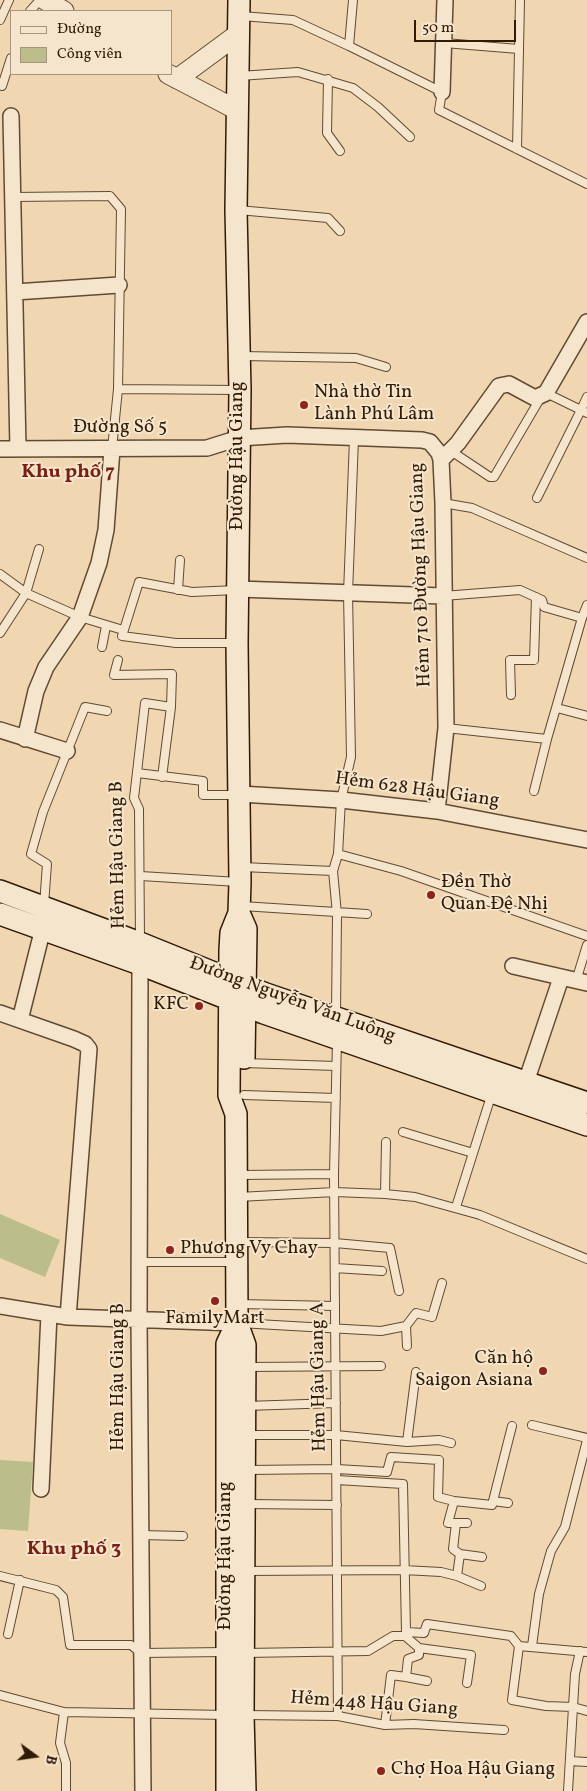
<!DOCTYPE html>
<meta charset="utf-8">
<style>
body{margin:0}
#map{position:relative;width:587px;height:1791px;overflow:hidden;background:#f0d7b2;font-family:Vollkorn,serif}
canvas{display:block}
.legend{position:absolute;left:10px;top:10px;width:162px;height:65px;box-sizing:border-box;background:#f5e5cd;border:1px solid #a7947e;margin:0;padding:6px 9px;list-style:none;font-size:15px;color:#311b07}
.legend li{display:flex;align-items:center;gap:10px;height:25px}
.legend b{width:25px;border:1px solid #a7947e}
.north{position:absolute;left:10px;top:1731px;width:50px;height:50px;-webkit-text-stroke:4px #f5e5cd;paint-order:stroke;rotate:104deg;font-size:14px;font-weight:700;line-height:20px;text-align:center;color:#311b07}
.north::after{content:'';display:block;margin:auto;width:18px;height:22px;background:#311b07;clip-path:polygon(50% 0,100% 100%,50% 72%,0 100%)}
.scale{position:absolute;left:414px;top:20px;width:102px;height:22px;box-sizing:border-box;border:2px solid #311b07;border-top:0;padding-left:6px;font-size:15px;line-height:18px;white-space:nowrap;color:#311b07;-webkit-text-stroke:4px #f5e5cd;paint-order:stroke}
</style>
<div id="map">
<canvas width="587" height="1791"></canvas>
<ul class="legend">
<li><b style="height:6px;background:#f5e5cd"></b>Đường</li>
<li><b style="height:14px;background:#bbbe8b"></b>Công viên</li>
</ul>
<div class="north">B</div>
<div class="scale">50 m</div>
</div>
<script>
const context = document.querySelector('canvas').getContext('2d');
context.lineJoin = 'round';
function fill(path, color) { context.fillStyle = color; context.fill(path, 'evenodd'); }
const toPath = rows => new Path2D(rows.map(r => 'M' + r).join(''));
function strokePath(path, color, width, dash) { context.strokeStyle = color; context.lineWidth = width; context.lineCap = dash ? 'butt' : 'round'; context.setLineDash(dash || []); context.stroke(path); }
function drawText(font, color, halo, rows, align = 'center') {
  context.font = font + ' Vollkorn,serif'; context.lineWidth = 4; context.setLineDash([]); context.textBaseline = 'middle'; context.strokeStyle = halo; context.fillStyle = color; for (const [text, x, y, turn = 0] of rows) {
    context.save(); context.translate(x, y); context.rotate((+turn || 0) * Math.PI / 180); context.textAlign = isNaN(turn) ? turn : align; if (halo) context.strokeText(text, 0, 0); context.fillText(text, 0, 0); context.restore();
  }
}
fill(toPath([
 [0,1214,60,1240,45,1277,0,1258],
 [0,1460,33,1462,28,1531,0,1529]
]), '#bbbe8b');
const service = toPath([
 [30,11,40,0],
 [241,16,293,20,349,46,442,92,439,110,587,184],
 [0,20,9,0],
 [444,43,519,49],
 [349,46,353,0],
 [239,76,298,72,353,88,378,107,410,137],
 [328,79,327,133,340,151],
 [2,86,11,58],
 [517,149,520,0],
 [12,197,110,196,121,209,118,389,112,449],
 [238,210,328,218,340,231],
 [241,356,356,358,386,367],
 [118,389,239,390],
 [587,397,581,410,587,413],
 [451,451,490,477,494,477,541,397],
 [537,498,581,410,546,393],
 [443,503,472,508,587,558],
 [0,574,26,593,80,617,123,630],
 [178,590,180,560],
 [443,596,520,590,542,600,544,607,582,618,547,739,534,791],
 [582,618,587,605],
 [0,633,26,593,39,549],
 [235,643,176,643,122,636,139,582,192,592,236,590],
 [102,647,106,626],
 [118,660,114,675,172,674,171,707,162,777],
 [511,695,510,660,534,660,536,597],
 [557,708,587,716],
 [446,728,547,739],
 [137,773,203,781,203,795,238,795],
 [338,854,401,871,587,936],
 [242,867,333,871],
 [141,876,238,882],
 [44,905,47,864,31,854,43,812,85,707,107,711],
 [242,906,367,914],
 [140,940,139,809,134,798,145,703,171,707],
 [576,981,587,945],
 [336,1015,337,914,333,871,338,854,341,800,351,757,348,593,354,439],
 [337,1040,334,1174,338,1716],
 [244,1063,336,1066],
 [244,1095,336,1098],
 [403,1132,473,1153],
 [239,1175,334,1174],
 [385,1194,386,1142],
 [238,1197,335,1192,385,1194,415,1197,480,1215,587,1259],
 [456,1207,492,1093],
 [237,1242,335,1243,390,1248,399,1291],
 [140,1262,236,1262],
 [335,1268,382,1271],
 [239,1304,335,1306],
 [239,1323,381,1331,406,1326,416,1313,432,1317,442,1283],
 [406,1326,407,1346],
 [246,1367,381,1366],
 [246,1406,336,1403],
 [532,1425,587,1438],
 [246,1435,336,1435,407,1442,439,1440,451,1443],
 [407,1442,416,1372],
 [246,1470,337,1469,387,1472,391,1457,439,1460,438,1497,454,1501,492,1505,512,1426],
 [337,1480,403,1484,406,1632],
 [454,1501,448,1523,467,1523],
 [493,1501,508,1503],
 [246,1504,337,1505],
 [456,1523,453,1549,460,1554,482,1557],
 [141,1535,183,1536],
 [460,1554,457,1576,481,1586],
 [244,1571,404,1570,441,1572,457,1576],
 [0,1576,56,1590,63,1597,70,1645,131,1645,141,1653,225,1652],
 [8,1634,20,1580],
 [405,1636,419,1648,471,1655,467,1683],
 [519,1646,512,1700,546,1706,573,1707,575,1674,580,1651],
 [532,1646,539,1594,551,1551,565,1527,587,1440],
 [245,1653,368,1651,393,1636,405,1636,406,1632,424,1633,427,1624,511,1636,519,1646,587,1652],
 [406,1677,427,1681],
 [0,1695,64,1712,226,1715],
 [64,1712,60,1743,66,1763,66,1791],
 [244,1715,338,1716,385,1725,414,1724,504,1730],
 [385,1725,391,1675,406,1677,408,1659,419,1655,419,1648],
 [570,1761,587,1762],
 [568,1791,573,1707,587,1711]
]);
const minor = toPath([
 [442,92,445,0],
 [11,116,18,449],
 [15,292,119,285],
 [0,449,207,448,239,438,287,435,422,440,430,442,439,453,441,460,443,503,446,728,437,811],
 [441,460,458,443,499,386,509,384,535,398,546,393,587,322],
 [238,589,443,596],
 [0,730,67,751],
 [25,739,36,691,46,667,80,617,99,563,106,530,112,449],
 [240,794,341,800,437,811,587,840],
 [140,964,139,1320,143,1791],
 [513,966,587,983],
 [0,1013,74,1039,85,1044,89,1049,68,1317],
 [20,1020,43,928],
 [526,1082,561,978],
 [0,1306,68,1317,237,1323],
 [41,1489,49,1314]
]);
const tertiary = toPath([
 [45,0,64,11],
 [168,74,237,110],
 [177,79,238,34]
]);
const secondary = toPath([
 [239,0,236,210,240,390,237,643,240,882,239,913,231,933,230,950,229,1095,236,1114,237,1323,245,1345,243,1715,245,1791],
 [0,891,140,943,266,994,587,1103],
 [239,913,246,929,244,1058],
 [0,914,140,964,264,1013,587,1125],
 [227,1791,227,1344,237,1323]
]);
strokePath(service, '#614a32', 10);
strokePath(minor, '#614a32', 18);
strokePath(tertiary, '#614a32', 21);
strokePath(secondary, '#311b07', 24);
strokePath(service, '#f5e5cd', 8);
strokePath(minor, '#f5e5cd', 15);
strokePath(tertiary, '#f5e5cd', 19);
strokePath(secondary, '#f5e5cd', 21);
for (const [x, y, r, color] of [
 [304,405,5,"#8f2418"],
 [431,895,5,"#8f2418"],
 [199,1006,5,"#8f2418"],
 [170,1250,5,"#8f2418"],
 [215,1301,5,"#8f2418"],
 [543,1371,5,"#8f2418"],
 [381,1771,5,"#8f2418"]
]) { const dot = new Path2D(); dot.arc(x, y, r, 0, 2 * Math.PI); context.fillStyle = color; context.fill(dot); strokePath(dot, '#f5e5cd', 2); }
drawText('19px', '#311b07', '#f5e5cd', [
 ["Nhà thờ Tin",314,394],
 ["Lành Phú Lâm",314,416],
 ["Đền Thờ",441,884],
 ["Quan Đệ Nhị",441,906],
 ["KFC",189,1006,"right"],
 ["Phương Vy Chay",180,1250],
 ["FamilyMart",215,1320,"center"],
 ["Căn hộ",533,1360,"right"],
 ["Saigon Asiana",533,1382,"right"],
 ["Chợ Hoa Hậu Giang",391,1771]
], 'left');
drawText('19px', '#311b07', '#f5e5cd', [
 ["Đường Số 5",120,429],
 ["Đường Hậu Giang",239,456,-90],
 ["Hẻm 710 Đường Hậu Giang",422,575,-92],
 ["Hẻm 628 Hậu Giang",417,791,8],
 ["Hẻm Hậu Giang B",119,855,-91],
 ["Đường Nguyễn Văn Luông",292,1001,20],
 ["Hẻm Hậu Giang B",120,1377,-90],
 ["Hẻm Hậu Giang A",320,1377,-91],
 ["Đường Hậu Giang",227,1556,-90],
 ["Hẻm 448 Hậu Giang",374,1705,4]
]);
drawText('bold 20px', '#7a1f14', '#f5e5cd', [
 ["Khu phố 7",68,473],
 ["Khu phố 3",74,1550]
]);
</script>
